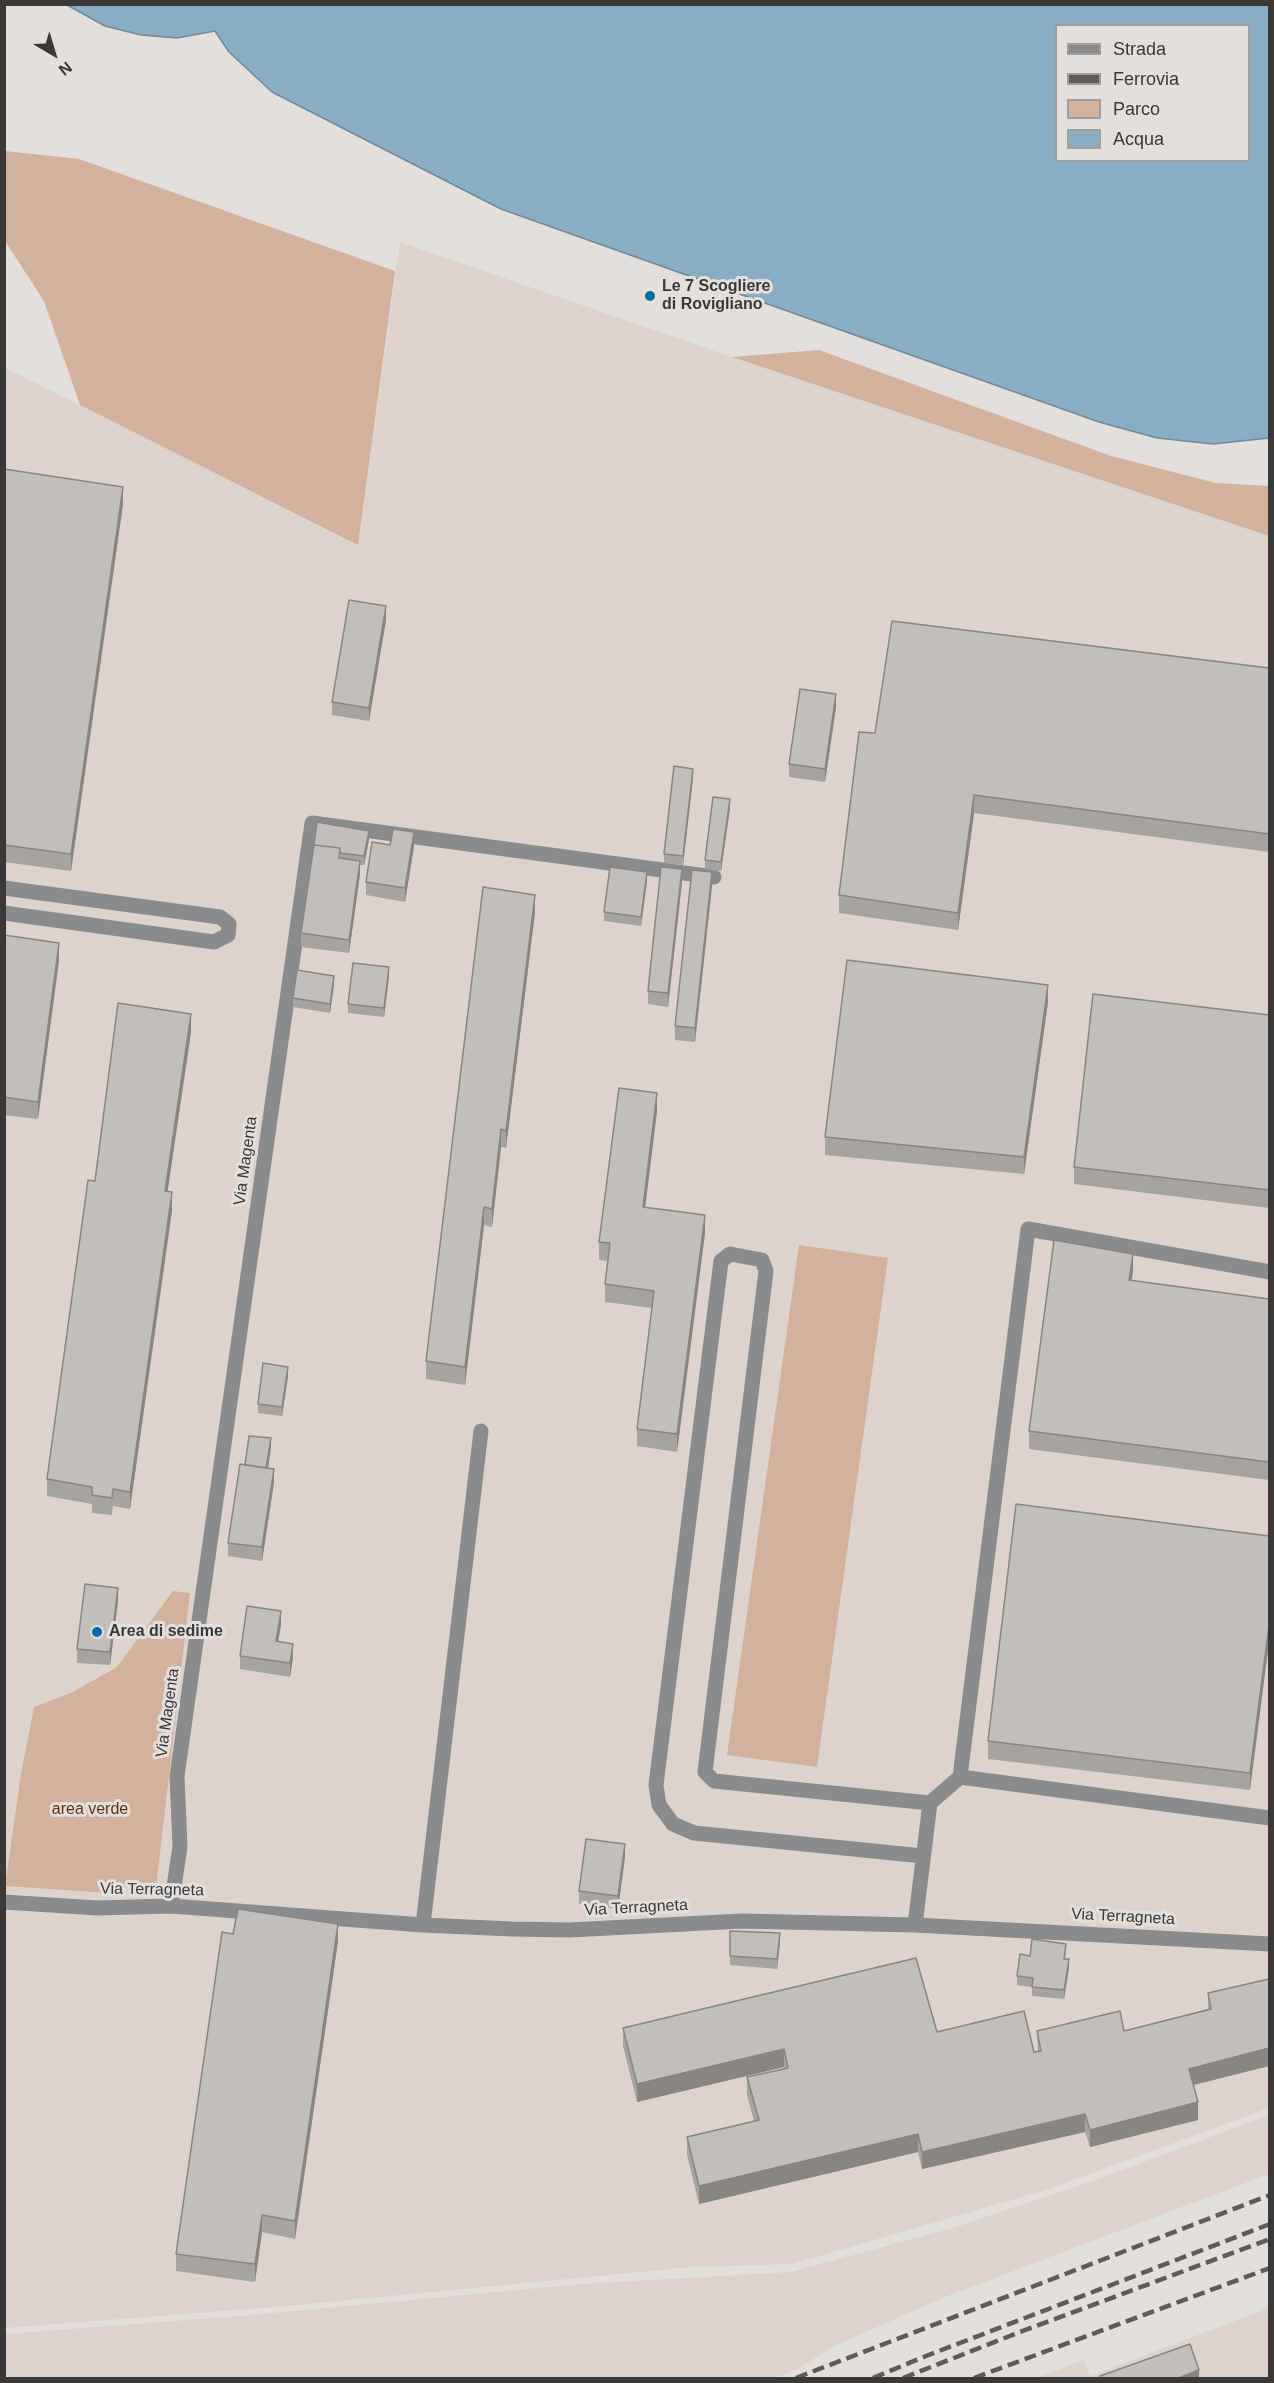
<!DOCTYPE html>
<style>
body{margin:0}
#map{position:relative;width:1274px;height:2383px;overflow:hidden;background:#e3dfdc;font-family:Helvetica,sans-serif}
canvas{display:block}
.frame{position:absolute;inset:0;border:6px solid #3b3938;pointer-events:none}
.legend{position:absolute;left:1055px;top:24px;width:195px;height:138px;box-sizing:border-box;background:#e3dfdc;border:2px solid #a09d9a;margin:0;padding:8px 10px;list-style:none;font-size:18px;color:#3b3938}
.legend li{display:flex;align-items:center;gap:12px;height:30px}
.legend b{width:30px;border:2px solid #a09d9a}
.north{position:absolute;left:24px;top:24px;width:60px;height:60px;-webkit-text-stroke:4px #e3dfdc;paint-order:stroke;rotate:142deg;font-size:16px;font-weight:700;line-height:24px;text-align:center;color:#3b3938}
.north::after{content:'';display:block;margin:auto;width:21px;height:27px;background:#3b3938;clip-path:polygon(50% 0,100% 100%,50% 72%,0 100%)}
</style>
<div id="map">
<canvas width="1274" height="2383"></canvas>
<div class="frame"></div>
<ul class="legend">
<li><b style="height:8px;background:#898b8c"></b>Strada</li>
<li><b style="height:8px;background:#5e5c5a"></b>Ferrovia</li>
<li><b style="height:16px;background:#d2b29c"></b>Parco</li>
<li><b style="height:16px;background:#89adc2"></b>Acqua</li>
</ul>
<div class="north">N</div>
</div>
<script>
const context = document.querySelector('canvas').getContext('2d');
context.lineJoin = 'round';
function fill(path, color) { context.fillStyle = color; context.fill(path, 'evenodd'); }
const toPath = rows => new Path2D(rows.map(r => 'M' + r).join(''));
function strokePath(path, color, width, dash) { context.strokeStyle = color; context.lineWidth = width; context.lineCap = dash ? 'butt' : 'round'; context.setLineDash(dash || []); context.stroke(path); }
function drawText(font, color, halo, rows, align = 'center') {
  context.font = font + ' Helvetica,sans-serif'; context.lineWidth = 6; context.setLineDash([]); context.textBaseline = 'middle'; context.strokeStyle = halo; context.fillStyle = color; for (const [text, x, y, turn = 0] of rows) {
    context.save(); context.translate(x, y); context.rotate((+turn || 0) * Math.PI / 180); context.textAlign = isNaN(turn) ? turn : align; if (halo) context.strokeText(text, 0, 0); context.fillText(text, 0, 0); context.restore();
  }
}
fill(toPath([
 [400,242,732,357,1269,536,1269,2108,1046,2190,792,2264,692,2267,287,2306,5,2328,4,367,358,544],
 [1269,2115,1269,2174,945,2297,834,2346,798,2369,775,2378,5,2378,5,2334,251,2315,581,2284,791,2272,956,2227,1096,2180],
 [1269,2308,1269,2378,1037,2378,1083,2360,1090,2376]
]), '#ded3cc');
fill(toPath([
 [5,151,79,159,395,271,358,545,80,405,44,301,5,241],
 [819,350,1111,456,1216,483,1269,486,1269,536,732,357],
 [799,1245,888,1258,817,1767,727,1755],
 [173,1591,190,1593,156,1888,119,1887,110,1893,5,1886,21,1774,34,1707,71,1693,117,1667]
]), '#d2b29c');
const water = toPath([
 [67,5,1269,5,1269,438,1213,444,1157,438,1099,422,501,209,272,92,229,52,215,31,177,38,141,35,105,26,67,5],
 [1056,26,1248,26,1248,160,1056,160,1056,26]
]);
fill(water, '#89adc2');
strokePath(water, '#728a99', 1.5);
strokePath(toPath([
 [4,888,220,917,229,924,228,935,214,942,4,913],
 [960,1777,1270,1818],
 [923,1856,694,1833,673,1824,659,1805,656,1785,721,1261,730,1254,762,1260,766,1271,705,1772,714,1781,930,1803],
 [4,1902,97,1908,171,1906,423,1925,512,1929,570,1930,742,1921,915,1925,1270,1944],
 [171,1906,180,1847,177,1776,312,823,714,877],
 [423,1925,481,1431],
 [915,1925,930,1803,960,1777,1028,1229,1270,1272]
]), '#898b8c', 15);
strokePath(toPath([
 [796,2378,1270,2195],
 [873,2378,926,2356,1270,2224],
 [903,2378,1020,2332,1270,2239],
 [974,2378,1270,2268]
]), '#5e5c5a', 4.5, [12, 6]);
fill(toPath([
 [4,469,123,504,71,871,4,862],
 [386,620,369,721,332,715,332,702],
 [1269,668,1269,852,974,813,958,930,839,913,839,895,875,733],
 [836,707,825,782,789,777,789,764],
 [693,778,683,865,664,863,664,854],
 [730,808,721,871,705,869,705,860],
 [369,840,364,865,360,865,360,874,349,953,301,947,301,933,314,845],
 [414,846,405,902,366,895,366,882],
 [647,881,641,926,604,921,604,912],
 [682,882,668,1007,648,1004,648,991],
 [712,886,695,1042,675,1040,675,1026],
 [535,912,506,1148,501,1147,492,1227,484,1225,465,1385,426,1379,426,1361],
 [4,935,59,960,38,1119,4,1115],
 [389,976,384,1017,348,1013,348,1004],
 [334,985,330,1013,293,1007,293,998],
 [1048,1002,1024,1174,825,1155,825,1137],
 [1269,1015,1269,1208,1074,1184,1074,1167],
 [191,1032,167,1192,172,1210,130,1509,113,1506,112,1515,92,1513,92,1504,47,1496,47,1479,95,1181],
 [657,1111,645,1207,705,1233,677,1452,637,1446,637,1429,652,1308,605,1302,605,1284,608,1261,599,1260,599,1242],
 [1133,1272,1131,1280,1269,1299,1269,1480,1029,1449,1029,1431],
 [288,1376,282,1416,258,1413,258,1404],
 [271,1447,268,1468,274,1482,262,1561,228,1556,228,1543,245,1465],
 [1269,1536,1250,1790,988,1759,988,1741],
 [118,1601,110,1665,77,1663,77,1649],
 [281,1625,278,1641,293,1657,290,1677,240,1669,240,1656],
 [625,1857,618,1909,579,1904,579,1891],
 [730,1931,780,1942,777,1969,730,1965],
 [233,1934,338,1941,295,2239,262,2232,255,2282,176,2271,176,2254],
 [1066,1953,1065,1959,1069,1968,1064,1999,1032,1996,1032,1987,1017,1985,1017,1976,1030,1956],
 [1269,1979,1269,2066,1194,2085,1198,2120,1090,2147,1085,2132,922,2169,918,2152,699,2204,687,2155,687,2137,754,2121,747,2095,747,2077,784,2069,784,2067,637,2102,623,2046,623,2028,937,2032,1034,2052,1038,2051,1037,2031,1124,2031,1208,2009,1208,1993]
]), '#a7a3a1');
fill(toPath([
 [123,487,123,504,71,871,71,854],
 [386,606,386,620,369,721,369,708],
 [836,694,836,707,825,782,825,769],
 [693,769,693,778,683,865,683,856],
 [974,795,974,813,958,930,958,913],
 [730,799,730,808,721,871,721,862],
 [369,831,369,840,364,865,364,856],
 [414,832,414,846,405,902,405,888],
 [360,861,360,874,349,953,349,940],
 [682,869,682,882,668,1007,668,993],
 [647,872,647,881,641,926,641,917],
 [712,872,712,886,695,1042,695,1028],
 [535,895,535,912,506,1148,506,1131],
 [59,943,59,960,38,1119,38,1102],
 [389,967,389,976,384,1017,384,1008],
 [334,976,334,985,330,1013,330,1004],
 [1048,985,1048,1002,1024,1174,1024,1157],
 [191,1014,191,1032,165,1209,165,1191],
 [657,1093,657,1111,643,1225,643,1207],
 [501,1129,501,1147,492,1227,492,1209],
 [172,1192,172,1210,130,1509,130,1492],
 [484,1207,484,1225,465,1385,465,1367],
 [705,1215,705,1233,677,1452,677,1434],
 [1133,1254,1133,1272,1129,1297,1129,1280],
 [288,1367,288,1376,282,1416,282,1407],
 [271,1438,271,1447,266,1482,266,1473],
 [274,1469,274,1482,262,1561,262,1547],
 [118,1588,118,1601,110,1665,110,1652],
 [281,1611,281,1625,276,1654,276,1641],
 [1269,1625,1269,1643,1250,1790,1250,1773],
 [293,1644,293,1657,290,1677,290,1663],
 [625,1844,625,1857,618,1909,618,1896],
 [338,1924,338,1941,295,2239,295,2221],
 [780,1933,780,1942,777,1969,777,1959],
 [1069,1959,1069,1968,1064,1999,1064,1990],
 [1269,2048,1269,2066,1189,2086,1189,2069],
 [784,2049,784,2067,637,2102,637,2084],
 [1198,2102,1198,2120,1090,2147,1090,2130],
 [1085,2114,1085,2132,922,2169,922,2152],
 [918,2134,918,2152,699,2204,699,2186],
 [262,2215,262,2232,255,2282,255,2264],
 [1199,2370,1199,2379,1176,2379]
]), '#888583');
const building = toPath([
 [4,469,123,487,71,854,4,845,4,469],
 [349,600,386,606,369,708,332,702,349,600],
 [892,621,1269,668,1269,834,974,795,958,913,839,895,859,732,875,733,892,621],
 [800,689,836,694,825,769,789,764,800,689],
 [674,766,693,769,683,856,664,854,674,766],
 [713,797,730,799,721,862,705,860,713,797],
 [317,822,369,831,364,856,340,853,340,848,314,845,317,822],
 [393,829,414,832,405,888,366,882,372,842,390,845,393,829],
 [314,845,340,848,339,858,360,861,349,940,301,933,314,845],
 [610,867,647,872,641,917,604,912,610,867],
 [661,867,682,869,668,993,648,991,661,867],
 [692,870,712,872,695,1028,675,1026,692,870],
 [483,887,535,895,506,1131,501,1129,492,1209,484,1207,465,1367,426,1361,483,887],
 [4,935,59,943,38,1102,4,1097,4,935],
 [847,960,1048,985,1024,1157,825,1137,847,960],
 [353,963,389,967,384,1008,348,1004,353,963],
 [297,970,334,976,330,1004,293,998,297,970],
 [1093,994,1269,1015,1269,1190,1074,1167,1093,994],
 [118,1003,191,1014,165,1191,172,1192,130,1492,113,1489,112,1498,92,1495,92,1487,47,1479,88,1180,95,1181,118,1003],
 [619,1088,657,1093,643,1207,705,1215,677,1434,637,1429,654,1291,605,1284,610,1243,599,1242,619,1088],
 [1054,1240,1133,1254,1129,1280,1269,1299,1269,1462,1029,1431,1054,1240],
 [263,1363,288,1367,282,1407,258,1404,263,1363],
 [249,1436,271,1438,266,1468,245,1465,249,1436],
 [240,1464,274,1469,262,1547,228,1543,240,1464],
 [1016,1504,1269,1536,1269,1625,1250,1773,988,1741,1016,1504],
 [85,1584,118,1588,110,1652,77,1649,85,1584],
 [247,1606,281,1611,276,1641,293,1644,290,1663,240,1656,247,1606],
 [586,1839,625,1844,618,1896,579,1891,586,1839],
 [238,1909,338,1924,295,2221,262,2215,255,2264,176,2254,222,1932,233,1934,238,1909],
 [730,1931,780,1933,777,1959,730,1956,730,1931],
 [1032,1939,1066,1944,1064,1959,1069,1959,1064,1990,1032,1987,1033,1978,1017,1976,1020,1954,1030,1956,1032,1939],
 [916,1958,937,2032,1024,2011,1034,2052,1041,2051,1037,2031,1120,2011,1124,2031,1211,2009,1208,1993,1269,1979,1269,2048,1189,2069,1198,2102,1090,2130,1085,2114,922,2152,918,2134,699,2186,687,2137,759,2120,747,2077,788,2068,784,2049,637,2084,623,2028,916,1958],
 [1190,2344,1199,2370,1176,2379,1101,2379,1100,2376,1190,2344]
]);
fill(building, '#c2bebb');
strokePath(building, '#888583', 1.5);
for (const [x, y, r, color] of [
 [650,296,6,"#06709c"],
 [97,1632,6,"#06709c"]
]) { const dot = new Path2D(); dot.arc(x, y, r, 0, 2 * Math.PI); context.fillStyle = color; context.fill(dot); strokePath(dot, '#e3dfdc', 2); }
drawText('bold 16px', '#3b3938', '#e3dfdc', [
 ["Le 7 Scogliere",662,287],
 ["di Rovigliano",662,305],
 ["Area di sedime",109,1632]
], 'left');
drawText('16px', '#3b3938', '#e3dfdc', [
 ["Via Magenta",246,1161,-82],
 ["Via Magenta",168,1713,-82],
 ["Via Terragneta",152,1890,1],
 ["Via Terragneta",636,1908,-3],
 ["Via Terragneta",1123,1917,3]
]);
drawText('16px', '#5e320d', '#e3dfdc', [
 ["area verde",90,1810]
]);
</script>
